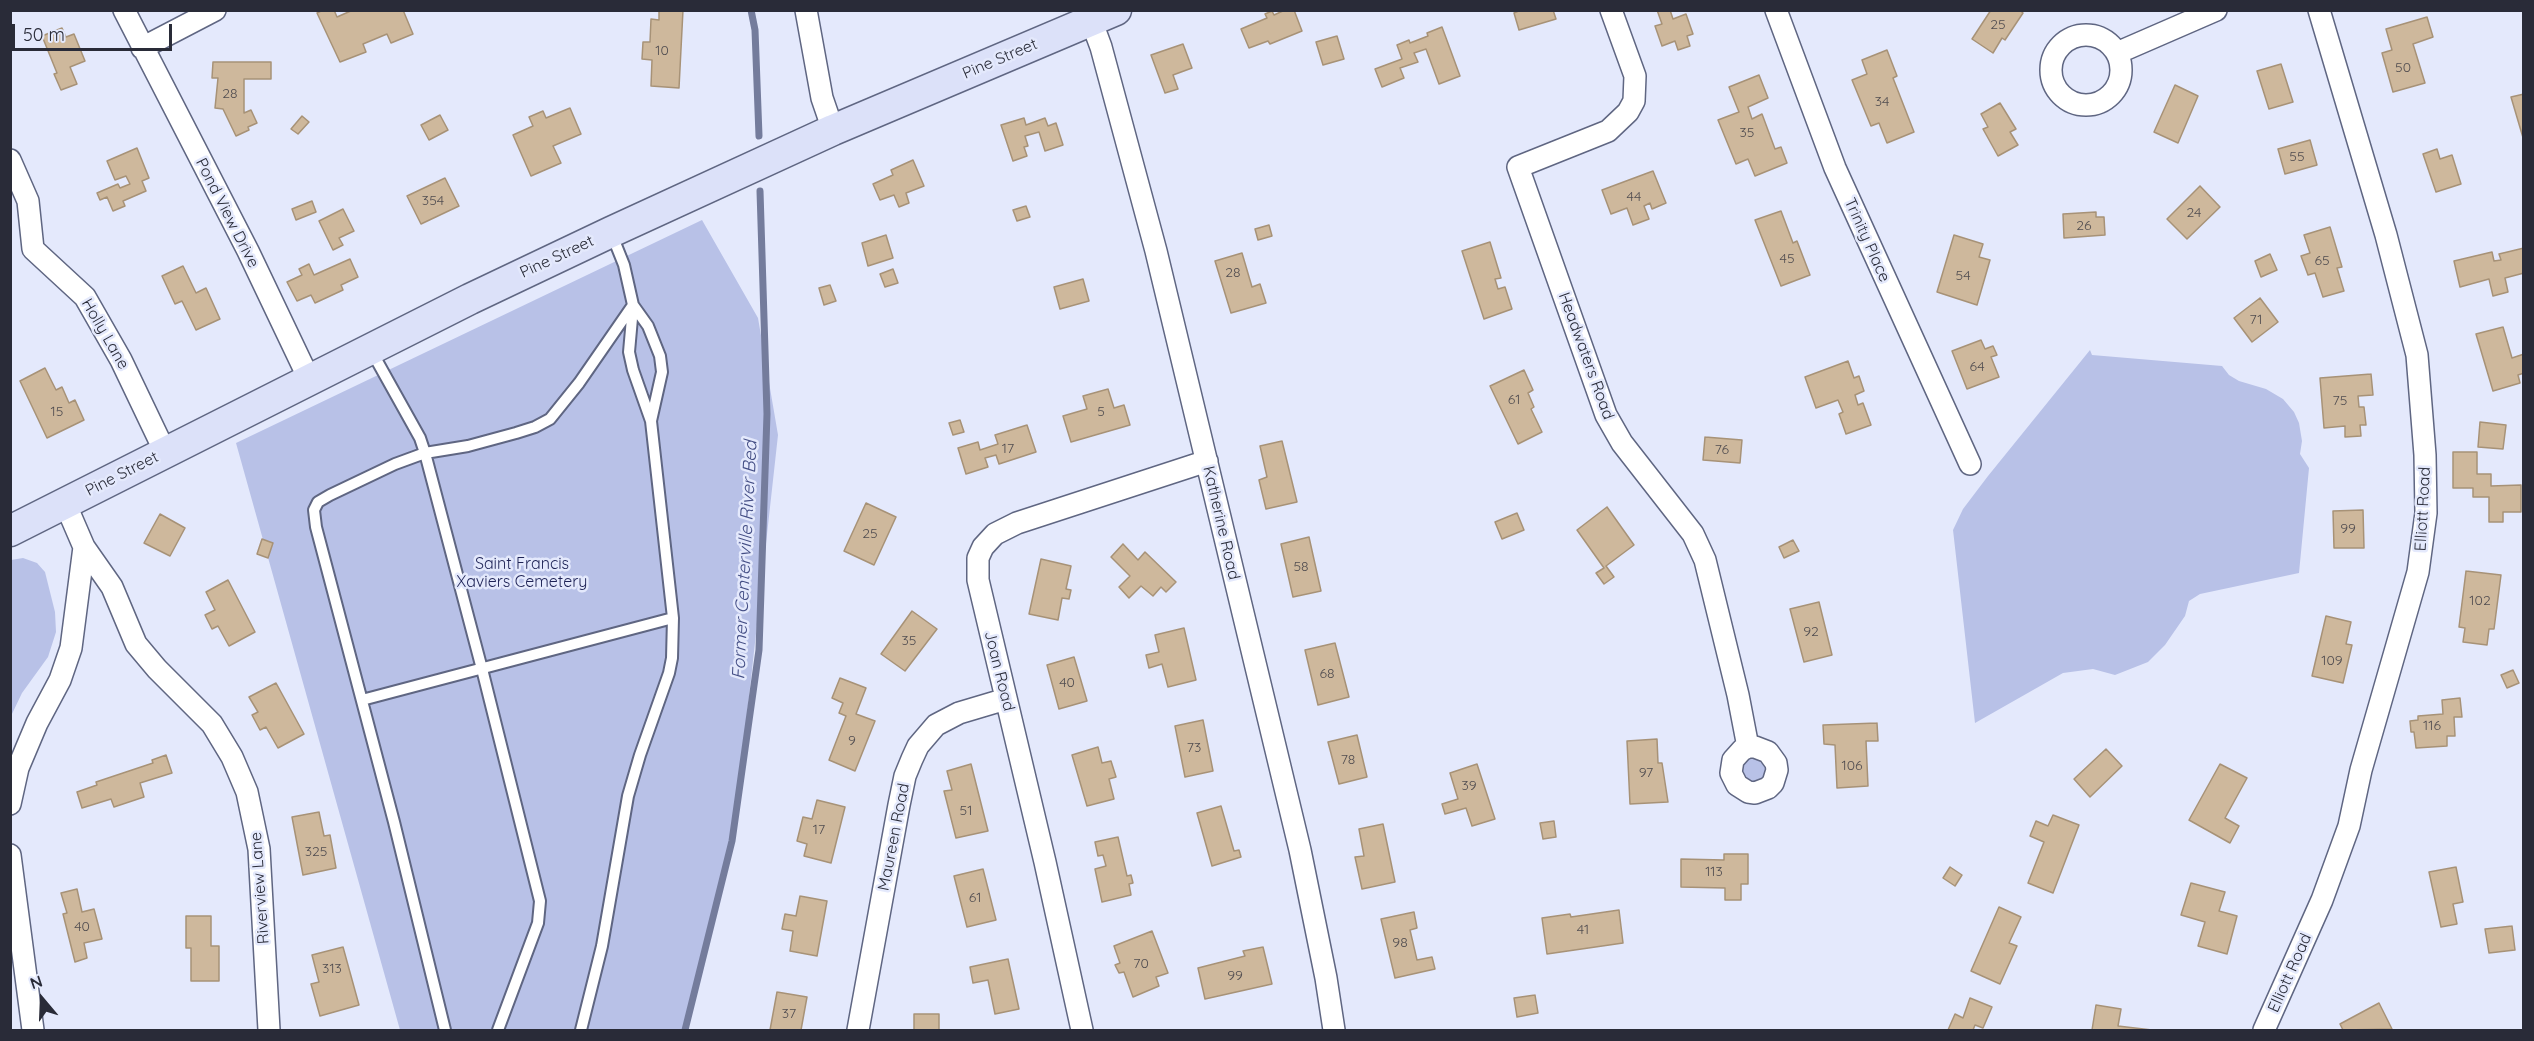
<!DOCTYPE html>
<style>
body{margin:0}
#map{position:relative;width:2534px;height:1041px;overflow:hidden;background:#e4e9fc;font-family:Quicksand,sans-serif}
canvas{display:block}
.frame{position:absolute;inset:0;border:12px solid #292b38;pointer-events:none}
.north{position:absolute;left:12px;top:969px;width:60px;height:60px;-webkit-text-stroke:4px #e4e9fc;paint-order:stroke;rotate:341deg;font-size:16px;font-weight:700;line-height:24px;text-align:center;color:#292b38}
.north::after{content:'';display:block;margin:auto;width:21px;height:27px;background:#292b38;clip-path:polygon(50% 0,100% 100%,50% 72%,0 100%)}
.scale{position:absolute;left:12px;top:24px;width:160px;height:27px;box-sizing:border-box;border:3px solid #292b38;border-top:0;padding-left:8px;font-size:18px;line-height:21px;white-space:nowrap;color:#292b38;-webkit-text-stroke:4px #e4e9fc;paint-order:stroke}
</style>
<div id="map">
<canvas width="2534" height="1041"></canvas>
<div class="frame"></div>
<div class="north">N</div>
<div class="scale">50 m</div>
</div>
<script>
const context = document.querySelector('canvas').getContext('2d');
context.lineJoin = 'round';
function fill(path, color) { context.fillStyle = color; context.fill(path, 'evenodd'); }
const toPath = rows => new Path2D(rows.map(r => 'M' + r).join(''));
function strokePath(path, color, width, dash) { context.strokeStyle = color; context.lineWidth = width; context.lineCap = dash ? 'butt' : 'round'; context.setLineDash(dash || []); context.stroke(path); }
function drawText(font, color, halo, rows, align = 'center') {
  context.font = font + ' Quicksand,sans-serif'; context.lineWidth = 5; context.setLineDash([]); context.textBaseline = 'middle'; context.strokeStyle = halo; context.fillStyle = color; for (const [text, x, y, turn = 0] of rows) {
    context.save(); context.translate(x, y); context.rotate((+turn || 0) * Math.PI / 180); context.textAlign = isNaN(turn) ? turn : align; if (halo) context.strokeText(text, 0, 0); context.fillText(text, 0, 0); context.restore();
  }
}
fill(toPath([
 [702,220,758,318,778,435,736,814,685,1030,400,1030,236,443],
 [2090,350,2092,355,2222,366,2229,375,2239,381,2266,389,2283,399,2294,412,2299,423,2302,441,2300,454,2309,468,2299,573,2200,594,2189,601,2185,616,2165,645,2148,662,2115,675,2093,669,2063,673,1975,723,1953,530,1963,509,1988,476],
 [23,558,37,563,45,572,55,612,56,632,48,657,22,693,11,716,11,560],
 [1760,756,1769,772,1761,783,1747,783,1739,766,1745,758]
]), '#b8c1e7');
strokePath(toPath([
 [751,10,755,30,759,136],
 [685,1030,732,841,759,650,767,414,760,191]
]), '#747c9c', 7);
const building = toPath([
 [323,10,334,10,337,17,353,10,403,10,413,34,391,43,387,34,363,44,366,52,340,62,317,13,323,10],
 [659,10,683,10,679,88,651,86,652,60,642,59,643,42,650,42,651,19,659,20,659,10],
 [1285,10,1294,10,1302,31,1270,44,1268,41,1249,48,1241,29,1267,18,1265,14,1272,11,1274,15,1285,10],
 [1521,10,1553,10,1556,19,1519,30,1514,13,1521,10],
 [1657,10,1670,10,1673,19,1686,14,1693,34,1687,36,1690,46,1678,50,1675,41,1662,46,1655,26,1662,24,1657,10],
 [1991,10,2020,10,2023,13,2005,40,2002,38,1993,53,1972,39,1991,10],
 [2427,17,2433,37,2413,44,2425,83,2393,92,2382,53,2392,50,2386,29,2427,17],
 [1442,27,1460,76,1439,84,1426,49,1414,53,1418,62,1400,68,1404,78,1382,87,1375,69,1402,59,1397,45,1409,40,1410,43,1428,36,1427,33,1442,27],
 [62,28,66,37,74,34,85,61,70,67,77,84,61,90,54,74,57,73,42,36,62,28],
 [1337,36,1344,59,1323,65,1316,42,1337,36],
 [1183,44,1192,68,1173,75,1178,89,1165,93,1151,55,1183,44],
 [1887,50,1897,76,1893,78,1914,132,1887,143,1879,123,1871,126,1852,80,1867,74,1862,60,1887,50],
 [213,62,271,62,271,79,244,79,244,113,251,110,257,123,248,127,249,130,236,136,223,109,215,108,218,78,212,78,213,62],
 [2281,64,2293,102,2269,109,2257,71,2281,64],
 [1759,75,1768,98,1748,107,1752,119,1762,114,1775,149,1781,147,1787,163,1755,176,1748,159,1736,164,1718,120,1739,112,1729,87,1759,75],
 [2175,85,2198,96,2178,143,2154,132,2175,85],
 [2524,94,2524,141,2511,97,2524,94],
 [2000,103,2016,129,2010,132,2018,145,1998,156,1983,129,1988,127,1981,114,2000,103],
 [570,108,581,134,553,146,561,163,531,176,513,135,533,126,529,117,543,111,546,118,570,108],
 [440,115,448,130,429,140,421,125,440,115],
 [302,116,309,122,298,134,291,129,302,116],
 [1024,118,1026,125,1045,118,1048,126,1056,123,1063,145,1045,151,1039,132,1025,136,1028,146,1024,147,1027,156,1013,161,1001,125,1024,118],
 [2310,140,2317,165,2285,174,2278,149,2310,140],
 [137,148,149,178,142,181,146,191,123,201,125,206,113,211,107,197,100,200,97,193,118,184,120,188,130,184,126,176,115,180,107,161,137,148],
 [2437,149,2440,159,2452,155,2461,184,2436,192,2423,154,2437,149],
 [913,160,924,186,906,193,909,203,899,207,894,195,880,200,873,184,893,175,891,170,913,160],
 [1653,171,1666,203,1652,209,1650,203,1644,206,1649,219,1633,225,1627,208,1611,214,1602,190,1653,171],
 [445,178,459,206,421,224,407,196,445,178],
 [2200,186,2220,207,2187,239,2167,219,2200,186],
 [312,201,316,212,296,220,292,209,312,201],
 [1026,206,1030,217,1017,221,1013,210,1026,206],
 [343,209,354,231,339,238,343,245,333,250,319,221,343,209],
 [1781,211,1793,243,1797,241,1810,275,1781,286,1755,220,1781,211],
 [2096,212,2096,217,2104,217,2105,235,2064,238,2063,214,2096,212],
 [1269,225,1272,236,1258,240,1255,229,1269,225],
 [2330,227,2342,267,2337,268,2344,291,2323,297,2315,273,2308,275,2301,256,2310,253,2304,235,2330,227],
 [886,235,893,258,868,266,862,243,886,235],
 [1954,235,1983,244,1979,257,1990,260,1977,305,1937,292,1954,235],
 [1490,242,1501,278,1495,279,1498,289,1505,287,1512,309,1484,319,1462,251,1490,242],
 [2524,248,2524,273,2505,278,2508,292,2493,296,2489,279,2460,287,2454,261,2492,252,2494,261,2501,260,2499,254,2524,248],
 [1242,253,1252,287,1260,284,1266,303,1231,313,1215,261,1242,253],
 [2270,254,2277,270,2261,277,2255,261,2270,254],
 [350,259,358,277,341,285,343,290,315,303,311,295,297,301,287,282,302,275,299,269,309,264,314,275,350,259],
 [183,266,196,293,206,288,220,319,196,330,182,301,175,304,162,276,183,266],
 [893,269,898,283,885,287,880,274,893,269],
 [1083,279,1089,301,1060,309,1054,287,1083,279],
 [830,285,836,301,824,305,819,288,830,285],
 [2260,298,2278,322,2252,342,2234,318,2260,298],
 [2503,327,2512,358,2524,354,2524,373,2518,375,2520,383,2493,391,2476,334,2503,327],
 [1981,340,1985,349,1993,346,1997,355,1991,357,1999,377,1967,389,1952,351,1981,340],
 [1848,361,1854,378,1859,376,1864,391,1855,395,1858,405,1863,403,1871,425,1846,434,1839,414,1843,412,1838,400,1816,408,1805,377,1848,361],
 [45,368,56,390,62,387,69,403,75,400,84,420,47,438,20,381,45,368],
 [1524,370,1533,390,1528,393,1534,407,1531,409,1542,432,1518,444,1490,386,1524,370],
 [2371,374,2373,395,2358,396,2359,407,2364,407,2366,425,2360,425,2361,436,2345,437,2345,426,2324,428,2320,378,2371,374],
 [1108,389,1114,408,1124,405,1130,425,1071,442,1063,416,1087,409,1083,396,1108,389],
 [960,420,964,432,953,435,949,423,960,420],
 [2480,422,2506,425,2503,449,2478,447,2480,422],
 [1027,425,1036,452,999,464,996,455,985,458,988,467,966,474,958,448,978,442,980,450,998,444,995,435,1027,425],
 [1705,437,1742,440,1740,463,1703,460,1705,437],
 [1282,441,1297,502,1266,509,1259,480,1267,477,1260,446,1282,441],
 [2453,452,2477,452,2477,474,2491,474,2491,486,2521,485,2521,512,2503,512,2503,522,2489,522,2489,497,2473,497,2473,488,2453,488,2453,452],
 [866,503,896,517,874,565,844,551,866,503],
 [1607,507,1634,545,1606,566,1614,577,1604,584,1596,573,1604,568,1577,530,1607,507],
 [2363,510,2364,548,2334,548,2333,511,2363,510],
 [1517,513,1524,530,1502,539,1495,522,1517,513],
 [160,514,185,528,170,556,144,543,160,514],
 [1309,537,1321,591,1293,597,1281,544,1309,537],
 [262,539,273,543,268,558,257,554,262,539],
 [1793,540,1799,551,1784,558,1779,547,1793,540],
 [1123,544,1138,560,1145,552,1176,582,1166,592,1161,587,1153,596,1141,586,1129,598,1119,587,1130,576,1111,557,1123,544],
 [1041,559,1071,566,1066,589,1071,590,1069,599,1062,598,1058,620,1029,614,1041,559],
 [2466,571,2501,575,2494,629,2489,629,2487,645,2463,642,2465,628,2459,627,2466,571],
 [228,580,255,632,229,646,218,626,212,629,205,615,215,610,206,592,228,580],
 [1819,602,1832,655,1804,662,1790,609,1819,602],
 [912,611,937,629,905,671,881,654,912,611],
 [2326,616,2351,622,2346,644,2352,645,2343,683,2312,676,2326,616],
 [1184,628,1196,680,1168,687,1162,664,1149,668,1146,655,1159,652,1155,635,1184,628],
 [1335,643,1349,697,1318,705,1305,650,1335,643],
 [1074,657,1087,701,1059,709,1047,665,1074,657],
 [2513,670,2519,683,2507,688,2501,675,2513,670],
 [840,678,866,688,856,714,875,721,855,771,829,760,846,716,839,713,843,703,832,698,840,678],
 [276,683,304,734,278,748,266,727,260,730,252,715,258,712,249,697,276,683],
 [2460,698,2462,717,2454,717,2455,736,2447,736,2447,746,2416,748,2414,732,2411,732,2410,721,2418,720,2418,716,2443,714,2442,700,2460,698],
 [1203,720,1213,771,1185,777,1175,726,1203,720],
 [1877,723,1878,741,1866,741,1868,786,1837,788,1835,745,1824,744,1823,725,1877,723],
 [1357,735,1367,777,1339,784,1328,742,1357,735],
 [1657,739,1658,763,1662,763,1668,802,1630,804,1627,741,1657,739],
 [1098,747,1102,763,1111,761,1116,777,1109,779,1114,799,1087,806,1072,755,1098,747],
 [2106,749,2122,766,2090,797,2074,779,2106,749],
 [166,755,172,773,140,783,144,797,114,807,111,799,82,808,77,792,97,785,96,782,153,763,152,760,166,755],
 [971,764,988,831,956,838,944,791,952,790,947,771,971,764],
 [1477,764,1495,819,1472,826,1466,808,1445,814,1442,804,1458,799,1450,773,1477,764],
 [2220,764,2247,778,2225,818,2239,826,2230,843,2189,820,2220,764],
 [817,800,845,807,831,863,804,856,807,844,797,841,803,817,812,819,817,800],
 [1221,806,1234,851,1239,850,1241,857,1212,866,1197,813,1221,806],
 [319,812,324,836,330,835,336,868,303,875,292,817,319,812],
 [2053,815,2079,825,2053,893,2028,883,2044,842,2030,836,2036,821,2048,826,2053,815],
 [1554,821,1556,837,1543,839,1540,823,1554,821],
 [1383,824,1395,882,1362,889,1355,857,1364,856,1359,829,1383,824],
 [1118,837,1127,876,1131,875,1133,883,1129,884,1131,895,1102,902,1095,869,1106,866,1103,855,1098,856,1095,842,1118,837],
 [1724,854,1748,854,1748,884,1741,884,1741,900,1725,900,1725,888,1681,887,1681,859,1724,860,1724,854],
 [1950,867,1962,875,1955,886,1943,878,1950,867],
 [2456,867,2463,902,2453,904,2457,924,2441,927,2429,872,2456,867],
 [983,869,996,920,967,927,954,876,983,869],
 [2191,883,2225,892,2219,911,2237,916,2227,954,2198,946,2205,922,2181,915,2191,883],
 [77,889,82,912,94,909,102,939,84,943,87,958,75,962,63,914,67,913,61,893,77,889],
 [800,896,827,901,817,956,790,951,793,931,782,929,785,914,796,916,800,896],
 [1999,907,2021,917,2009,943,2017,946,2000,984,1971,971,1999,907],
 [1619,910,1623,943,1547,954,1542,918,1570,914,1571,917,1619,910],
 [1414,912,1417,928,1410,930,1417,960,1432,957,1435,969,1395,978,1381,919,1414,912],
 [186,916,211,916,211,946,219,946,219,981,191,981,191,948,186,948,186,916],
 [2512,926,2515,950,2489,953,2485,929,2512,926],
 [1152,931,1168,973,1156,977,1159,986,1133,997,1124,972,1119,973,1115,965,1120,963,1114,946,1152,931],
 [343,947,359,1005,320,1016,311,984,319,982,312,955,343,947],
 [1263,947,1272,984,1205,999,1198,968,1245,956,1243,951,1263,947],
 [1008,959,1019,1009,995,1014,988,980,973,983,970,967,1008,959],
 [777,992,807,997,801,1030,770,1030,777,992],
 [1535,995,1538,1013,1517,1017,1514,998,1535,995],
 [1970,998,1992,1007,1983,1028,1975,1025,1973,1030,1948,1030,1955,1014,1963,1018,1970,998],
 [2379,1003,2392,1029,2343,1030,2340,1024,2379,1003],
 [2096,1005,2121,1009,2118,1026,2152,1030,2092,1030,2096,1005],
 [914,1014,939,1014,939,1030,914,1030,914,1014]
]);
fill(building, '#ceb89c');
strokePath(building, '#a79277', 1.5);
const lane = toPath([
 [633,305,648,326,660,356,662,372,651,421],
 [372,352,420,438,425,453,482,669,540,901,538,923,498,1030],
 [362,700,673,618],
 [445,1030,394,822,316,527,314,510,318,502,330,495,395,464,425,453,468,446,516,433,535,427,550,419,579,383,633,305,624,265,612,235],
 [581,1030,602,946,628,796,640,755,669,673,672,658,673,618,651,421,633,370,629,352,633,307]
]);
const street = toPath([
 [124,10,248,251,309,379],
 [806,10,822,98,833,130],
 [1611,10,1635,76,1634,101,1628,112,1608,131,1518,167,1606,415,1622,443,1693,534,1705,560,1738,695,1748,747,1755,747,1768,752,1776,763,1777,770,1773,783,1768,788,1755,793,1748,792,1737,785,1731,773,1733,760,1742,750,1748,747],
 [1776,10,1835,168,1970,464],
 [1091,20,1101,47,1156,251,1300,850,1326,978,1334,1030],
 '2051 70a35 35 0 1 1 70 0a35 35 0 1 1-70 0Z',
 [142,48,215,10],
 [2117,53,2216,10],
 [10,160,28,201,33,249,85,297,121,360,165,452],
 [65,503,84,547,112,587,136,644,157,669,212,724,232,757,247,792,259,849,269,1030],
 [10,804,18,768,37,723,60,680,71,648,84,547],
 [10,855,33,1030],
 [858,1030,899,805,905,776,912,759,918,746,936,725,959,713,1006,699],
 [1082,1030,1045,862,978,580,978,558,983,547,995,534,1017,523,1207,461],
 [2264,1030,2322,900,2349,826,2361,770,2418,572,2426,513,2425,455,2417,355,2386,235,2319,10]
]);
const secondary = toPath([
 [10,531,470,299,611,232,833,130,1116,10]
]);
strokePath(lane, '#5f6682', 14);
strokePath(street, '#5f6682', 24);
strokePath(secondary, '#5f6682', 33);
strokePath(lane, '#fff', 10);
strokePath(street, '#fff', 21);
strokePath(secondary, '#dce1f9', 30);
drawText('14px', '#524e51', null, [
 ["25",1998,25],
 ["10",662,51],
 ["50",2403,68],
 ["28",230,94],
 ["34",1882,102],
 ["35",1747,133],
 ["55",2297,157],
 ["44",1634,197],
 ["354",433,201],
 ["24",2194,213],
 ["26",2084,226],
 ["45",1787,259],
 ["65",2322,261],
 ["28",1233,273],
 ["54",1963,276],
 ["71",2256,320],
 ["64",1977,367],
 ["61",1514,400],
 ["75",2340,401],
 ["15",57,412],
 ["5",1101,412],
 ["17",1008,449],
 ["76",1722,450],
 ["99",2348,529],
 ["25",870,534],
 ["58",1301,567],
 ["102",2480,601],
 ["92",1811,632],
 ["35",909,641],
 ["109",2332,661],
 ["68",1327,674],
 ["40",1067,683],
 ["116",2432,726],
 ["9",852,741],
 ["73",1194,748],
 ["78",1348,760],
 ["106",1852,766],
 ["97",1646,773],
 ["39",1469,786],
 ["51",966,811],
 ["17",819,830],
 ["325",316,852],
 ["113",1714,872],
 ["61",975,898],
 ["40",82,927],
 ["41",1583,930],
 ["98",1400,943],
 ["70",1141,964],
 ["313",332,969],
 ["99",1235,976],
 ["37",789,1014]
]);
drawText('16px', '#292b38', '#e4e9fc', [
 ["Pine Street",1000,59,-23],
 ["Pond View Drive",227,213,63],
 ["Trinity Place",1867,240,66],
 ["Pine Street",557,257,-25],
 ["Holly Lane",105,334,60],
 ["Headwaters Road",1586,356,70],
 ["Pine Street",122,474,-27],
 ["Elliott Road",2423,509,-87],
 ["Katherine Road",1221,523,77],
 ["Joan Road",999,671,76],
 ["Maureen Road",894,837,-79],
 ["Riverview Lane",260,888,-94],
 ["Elliott Road",2290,973,-66]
]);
drawText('16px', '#1e2356', '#e4e9fc', [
 ["Saint Francis",522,564],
 ["Xaviers Cemetery",522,582]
]);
drawText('italic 18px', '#444e85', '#e4e9fc', [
 ["Former Centerville River Bed",745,560,-87]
]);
</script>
